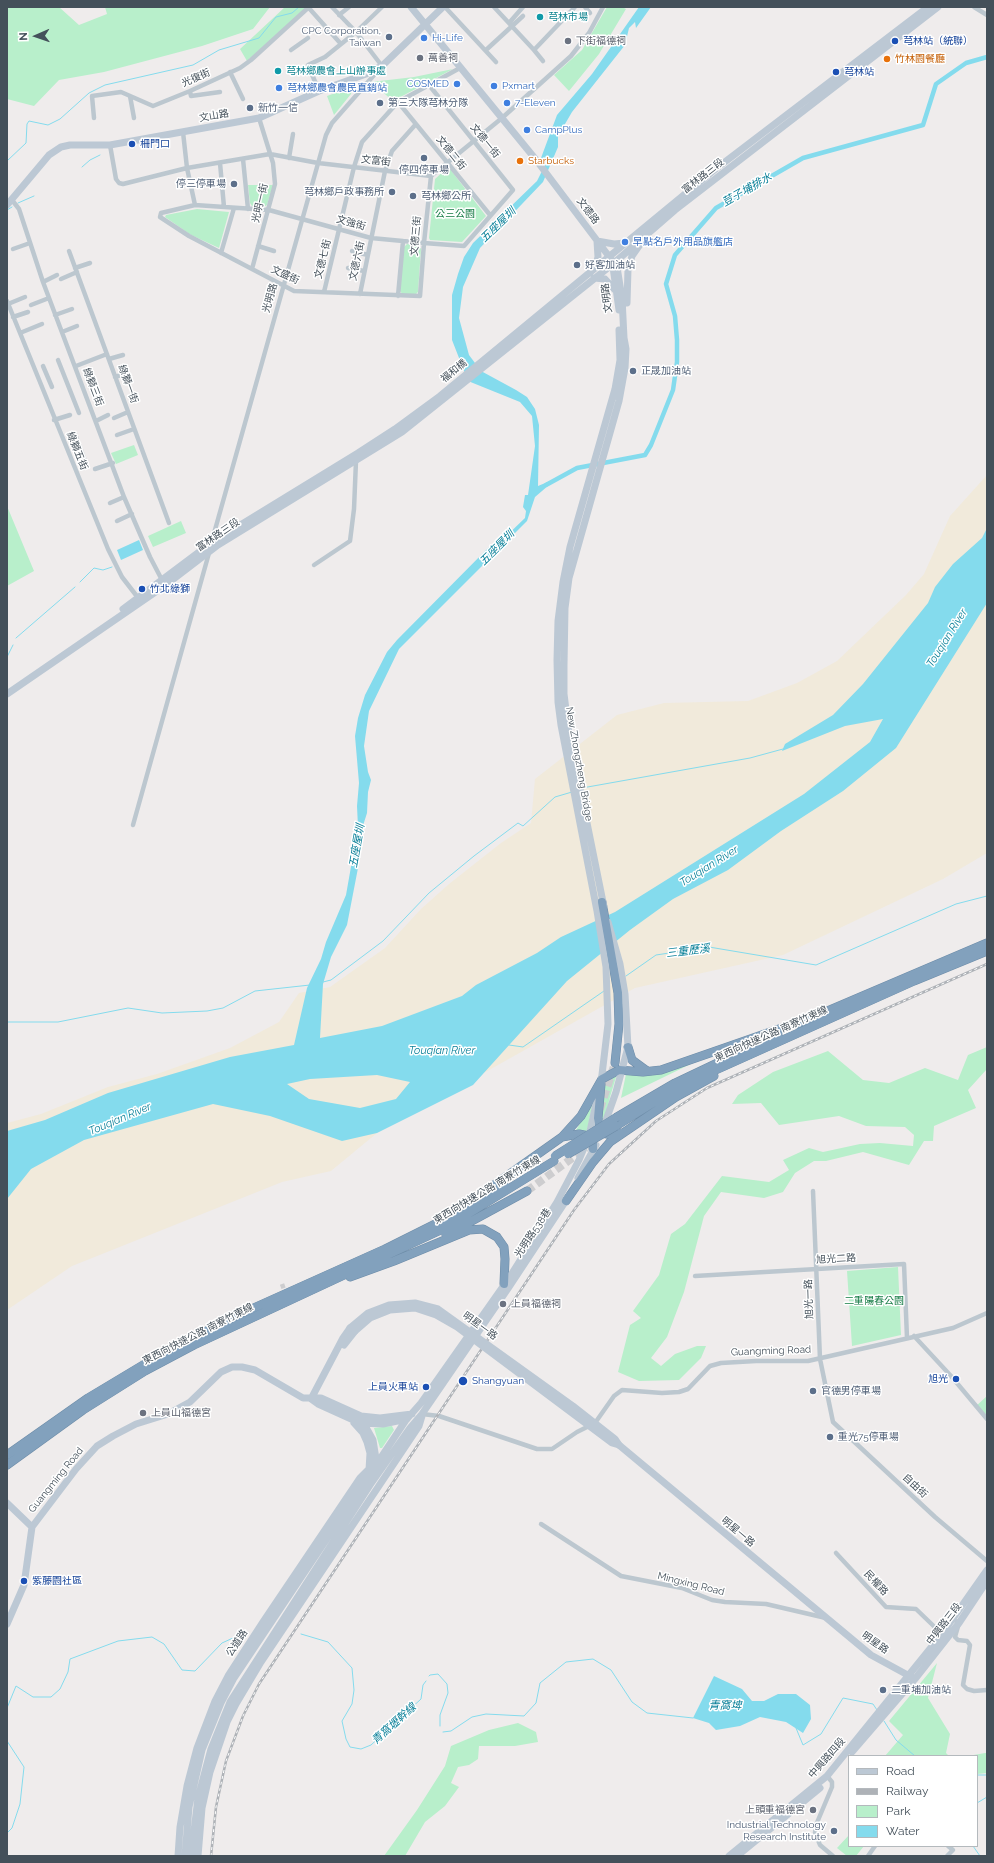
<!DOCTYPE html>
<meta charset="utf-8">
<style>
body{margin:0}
#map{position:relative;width:994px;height:1863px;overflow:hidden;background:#efecec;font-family:Raleway,sans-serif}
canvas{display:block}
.frame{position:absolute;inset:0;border:8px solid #44505a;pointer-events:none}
.legend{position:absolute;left:848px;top:1755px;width:130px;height:92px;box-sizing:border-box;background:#fff;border:1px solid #b4b9bd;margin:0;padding:5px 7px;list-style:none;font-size:12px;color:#44505a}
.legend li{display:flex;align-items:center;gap:8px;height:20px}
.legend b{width:20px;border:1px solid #b4b9bd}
.north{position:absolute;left:16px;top:16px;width:40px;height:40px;-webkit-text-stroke:3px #fff;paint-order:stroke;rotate:268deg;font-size:11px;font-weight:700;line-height:16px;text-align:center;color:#44505a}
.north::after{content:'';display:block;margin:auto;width:14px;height:18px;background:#44505a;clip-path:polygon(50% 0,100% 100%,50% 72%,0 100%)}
</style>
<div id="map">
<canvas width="994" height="1863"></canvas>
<div class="frame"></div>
<ul class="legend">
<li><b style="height:5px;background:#bcc8d4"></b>Road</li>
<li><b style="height:5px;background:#aeb2b7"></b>Railway</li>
<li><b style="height:11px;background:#b8efcb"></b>Park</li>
<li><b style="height:11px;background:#84dbed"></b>Water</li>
</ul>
<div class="north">N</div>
</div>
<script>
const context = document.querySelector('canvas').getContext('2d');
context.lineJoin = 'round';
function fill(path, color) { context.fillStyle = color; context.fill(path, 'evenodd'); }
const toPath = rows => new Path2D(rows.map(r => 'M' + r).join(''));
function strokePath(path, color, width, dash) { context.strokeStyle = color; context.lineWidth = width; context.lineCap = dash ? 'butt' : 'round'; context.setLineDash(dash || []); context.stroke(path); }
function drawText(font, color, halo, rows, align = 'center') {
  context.font = font + ' Raleway,"Noto Sans TC",sans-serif'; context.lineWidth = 3; context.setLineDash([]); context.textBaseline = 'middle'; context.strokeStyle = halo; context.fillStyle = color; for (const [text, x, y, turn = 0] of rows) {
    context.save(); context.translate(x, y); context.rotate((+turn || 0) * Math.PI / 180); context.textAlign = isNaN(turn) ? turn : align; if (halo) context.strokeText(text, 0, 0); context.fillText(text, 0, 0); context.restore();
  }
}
fill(toPath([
 [7,7,59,7,79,25,107,14,105,7,270,7,253,29,202,46,104,72,59,80,34,106,7,99],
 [285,7,308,7,247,61,240,49],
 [607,7,622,7,626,9,599,54,569,91,554,75,582,50],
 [453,69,393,101,371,82,414,77],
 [349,88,352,89,351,94,334,115,327,96],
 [446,169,450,169,486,216,462,242,430,240,429,238,435,179],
 [248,185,273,185,267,205,264,207,252,206,250,203],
 [197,209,229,212,219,248,191,235,165,217,166,215],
 [407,244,418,245,421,249,418,292,415,295,403,295,400,291,404,247],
 [134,445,138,455,116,464,111,453],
 [7,506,34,571,7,586],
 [181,521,186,533,153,547,148,536],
 [987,1047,987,1069,968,1090,976,1108,934,1126,933,1141,924,1141,909,1165,863,1152,826,1161,814,1161,795,1173,783,1192,764,1198,721,1192,704,1216,684,1292,667,1337,651,1358,661,1366,675,1354,697,1346,706,1346,701,1358,679,1380,639,1381,618,1372,630,1325,641,1318,633,1311,659,1275,671,1234,685,1224,722,1176,769,1182,789,1170,783,1160,809,1148,823,1152,860,1144,880,1143,913,1146,914,1135,905,1127,866,1126,839,1116,779,1125,761,1103,732,1104,738,1095,773,1072,828,1051,863,1080,889,1083,925,1068,958,1080,968,1055],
 [699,1060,621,1098,626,1074],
 [617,1074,610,1097,602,1129,601,1116,605,1081],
 [593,1102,587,1131,576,1130],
 [898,1267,901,1335,852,1346,847,1271],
 [987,1396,987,1420,975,1407],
 [392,1426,394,1430,382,1448,380,1448,374,1428],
 [937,1663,928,1698,950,1734,946,1753,949,1756,885,1756,903,1735,889,1721],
 [518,1723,536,1732,538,1742,515,1746,479,1746,478,1759,469,1765,458,1767,451,1783,459,1787,445,1806,425,1822,405,1856,384,1856,417,1810,445,1766,451,1746,489,1730],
 [985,1753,987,1753,987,1773,977,1774,977,1756,968,1756],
 [849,1835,849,1846,864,1846,856,1856,847,1856,837,1848]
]), '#b8efcb');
fill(toPath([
 [987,475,987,853,943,879,783,955,635,988,377,1133,331,1171,282,1182,72,1266,7,1310,7,1123,41,1114,108,1087,157,1074,230,1048,279,1022,299,993,330,987,385,948,421,909,449,884,501,843,531,823,535,779,617,715,664,703,748,701,797,683,837,661,906,595,924,574,950,516]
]), '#f1eadb');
fill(toPath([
 [639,7,651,7,636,28,635,22,629,28,625,45,572,112,558,136,558,147,543,182,480,248,463,287,459,318,469,355,481,371,516,390,527,397,535,409,539,425,538,486,550,481,549,485,535,497,527,521,399,649,369,711,364,746,368,772,371,780,368,792,367,813,361,832,358,868,347,925,331,957,323,984,320,1038,382,1026,462,996,476,985,537,953,561,937,615,912,804,794,870,742,883,719,845,726,782,751,785,744,833,715,863,684,928,603,935,587,953,564,982,538,987,528,987,603,896,748,843,791,781,831,728,870,673,899,630,930,567,981,473,1085,377,1133,342,1141,270,1116,213,1104,84,1140,31,1169,7,1199,7,1131,45,1120,108,1093,230,1057,294,1045,307,988,321,959,326,942,346,895,358,827,357,806,359,783,355,736,358,718,365,695,387,652,397,640,491,545,499,543,525,518,526,511,523,507,525,495,528,495,535,446,532,416,520,402,468,381,452,340,452,295,458,274,464,257,473,243,537,181,546,163,541,158,557,115,592,74],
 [377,1075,410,1082,396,1099,360,1108,309,1099,287,1084,310,1079],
 [139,540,143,550,121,560,117,550],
 [714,1676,742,1689,752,1701,764,1701,778,1694,796,1694,810,1705,811,1719,803,1733,786,1722,760,1717,740,1726,716,1730,709,1723,693,1718]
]), '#84dbed');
strokePath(toPath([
 [7,161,26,143,27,124,29,121,48,125,60,119,89,93,105,85,193,65,219,50,259,38,276,17,292,13,299,7],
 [82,167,90,160,100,155],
 [18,203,34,196],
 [7,210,12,207],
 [80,582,94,568,103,570,112,567],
 [16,638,75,587],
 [7,657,13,645],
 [582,788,750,758,783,749],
 [626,976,656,955,709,947,816,965,956,904,987,896],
 [323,982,331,980,383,941,429,893,474,856,518,823,523,826,555,797,572,792],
 [7,1022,58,1022,128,1008,162,1013,207,1011,223,1008,255,991,310,985],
 [509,1045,523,1047,604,991],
 [301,1634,328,1642,352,1668,354,1690,352,1704,342,1721,346,1739,350,1747,361,1749,371,1745,421,1699,423,1685,426,1681],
 [429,1676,430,1675,438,1674,447,1684,448,1693,440,1715,440,1726],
 [7,1708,16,1686,33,1697,51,1697,60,1689,68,1672,70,1659,118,1641,152,1637,164,1644,182,1670,195,1671,222,1643,233,1638],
 [884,1721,896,1740,915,1756],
 [796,1728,803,1745,821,1734,843,1698,873,1704,877,1710],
 [443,1732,451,1731,472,1717,486,1714,524,1716,536,1703,540,1683,566,1662,593,1659,611,1670,632,1702,647,1713,693,1718],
 [7,1741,24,1767,20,1804,12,1828,7,1833],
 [977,1775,987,1775],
 [977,1803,987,1797],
 [973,1846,980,1856]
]), '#84dbed', 1);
strokePath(toPath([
 [546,485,577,468,645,455,651,445,673,390,677,362,677,340,675,316,666,284,675,255,716,208,803,158,923,125,936,84,966,63,987,57]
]), '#84dbed', 4.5);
strokePath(toPath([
 [282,1284,286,1295]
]), '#cdcdcf', 4.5, [4.5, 2]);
strokePath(toPath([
 [600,1109,615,1063],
 [527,1191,586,1148]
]), '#cdcdcf', 8, [8, 4]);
const highway = toPath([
 [602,902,618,993,619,1024,615,1063],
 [797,1024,987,943],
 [628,1047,632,1060,647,1071],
 [601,1084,598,1118,601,1133,613,1135,621,1133],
 [617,1117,675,1083,778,1034],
 [616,1126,656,1101,698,1078,914,981,987,951],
 [562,1137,579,1134,589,1136,593,1140,593,1149],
 [487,1190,562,1137,581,1116,602,1079,619,1070,643,1072,661,1070,802,1021],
 [566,1201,593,1162,610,1142,676,1097,714,1076],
 [446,1235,527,1191],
 [350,1277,394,1261,469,1230,483,1229,497,1237,504,1247,505,1259,504,1284],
 [7,1455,88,1398,163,1353,238,1315,385,1249,445,1219,504,1185],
 [7,1465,83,1410,145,1371,194,1345,445,1228,554,1161]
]);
strokePath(highway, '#6d8ca8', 9);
strokePath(toPath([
 [308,7,341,44],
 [445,7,496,62],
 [494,7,534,50,575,7],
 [585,7,590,13],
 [974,7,987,15],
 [339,15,349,7],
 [509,23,523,7],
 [291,50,308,38],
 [486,50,523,16],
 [534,50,543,61],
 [230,72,243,99],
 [429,85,513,190,464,246,424,243,371,238,269,210,195,205,161,213,160,217,189,236,294,291,420,296,424,243,431,176],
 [190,91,191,96,220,92],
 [319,91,308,65,325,57,356,32,382,7],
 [130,96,134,118],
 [398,102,490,215],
 [94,118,92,96,121,92,153,106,190,91,240,68,251,60,309,7],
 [183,132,187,168,195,205],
 [110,145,116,179,119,183,123,184,187,168,270,154,318,163,431,176,502,118,571,56,589,33,603,7],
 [289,158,293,134],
 [243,159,248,209],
 [220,163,224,207],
 [12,200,19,209,43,282,124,497,150,557,162,580],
 [258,246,274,251],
 [13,249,30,243],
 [69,251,169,523],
 [352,251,368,255],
 [221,253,234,208],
 [75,268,90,263],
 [348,268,364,271],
 [252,269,275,184,273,163,259,118],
 [61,279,77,272],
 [43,282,57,275],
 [324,292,354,167,362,142,398,102,460,68],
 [360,294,385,171,392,151,416,124],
 [398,296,403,241],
 [7,301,108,549,122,577,139,599],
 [8,304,25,297],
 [31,305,49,298],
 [55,315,72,309],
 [13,317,28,312],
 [62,332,77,326],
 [20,333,42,324],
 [109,359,123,355],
 [58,360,79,413],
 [43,366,52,387],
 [76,366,107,354],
 [115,377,127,373],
 [114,418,128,412],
 [54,420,70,415],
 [96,421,108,415],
 [75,434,85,461],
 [117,435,134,429],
 [95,469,113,463],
 [110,503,124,497],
 [117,521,132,514],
 [211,544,326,135,332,123,382,66,356,32,332,7],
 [314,565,350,541,354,509,356,461],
 [133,825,209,553],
 [813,1191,820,1359,833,1422,935,1517,987,1561],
 [695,1276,904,1264,907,1338],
 [914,1336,951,1376,987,1419],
 [422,1414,439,1416,537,1449,552,1449,577,1432,595,1423,614,1396,622,1390,662,1393,679,1392,688,1389,710,1366,721,1363,756,1361,808,1361,953,1328,987,1313],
 [541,1524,621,1576,682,1588,712,1600,725,1602,766,1604,826,1618],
 [836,1553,886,1607,916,1609,944,1636],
 [953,1619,959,1623,955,1637,958,1640,967,1641,970,1645,963,1685,967,1689,974,1691,987,1690],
 [827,1776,832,1782,832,1787,816,1825,815,1833,820,1845,833,1856],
 [868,1856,875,1846],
 [947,1856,953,1850,948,1846]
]), '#bcc7cf', 4.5);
strokePath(toPath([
 [411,7,537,161,617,267,622,298,624,338,626,349,625,368,619,401,569,578,565,608,564,665,564,694,569,734,604,907],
 [7,205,49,155,61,147,70,145,110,145,259,118,319,91,366,74,382,66,443,7],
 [613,267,619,310],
 [595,268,598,257,597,241,614,244,625,243],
 [594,278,605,279,615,290],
 [627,303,628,269,632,256,639,246],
 [123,609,211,543,358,453,395,429,440,396,713,171,928,7],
 [7,694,167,584,218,545,402,432,614,263,675,210,938,7],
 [601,1083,608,1024,606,967,597,911,561,725,558,702,557,660,558,621,563,582,570,547,615,389,620,360,619,330],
 [604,1126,616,1092,628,1047,625,994,620,964,608,922],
 [578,1178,596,1145],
 [344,1345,355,1331],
 [311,1399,318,1404,360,1423,383,1424,407,1419],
 [311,1399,343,1338,350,1328],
 [363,1422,373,1440,377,1465],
 [354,1423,363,1433,367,1442,370,1453,369,1470],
 [619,1445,871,1655,915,1679],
 [7,1503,32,1527],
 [7,1624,24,1585,32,1527,76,1469,97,1446,113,1436,136,1424,168,1414,190,1402,221,1372,232,1367,242,1367,255,1370,303,1398,321,1398,361,1416,380,1418,412,1414],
 [852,1752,915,1679,959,1623,987,1581],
 [178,1856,180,1827,187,1786,197,1748,215,1701,228,1676,263,1622,360,1478,373,1465],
 [185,1856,189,1807,202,1750,221,1703,234,1678,406,1420,421,1403,509,1278,557,1202,579,1160,589,1136,597,1099],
 [191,1856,198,1798,211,1749,230,1702,370,1485,410,1428,422,1414,509,1287,569,1196],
 [198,1856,202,1808,210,1772,227,1722,236,1704,261,1662,419,1426,422,1416],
 [729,1856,827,1776,942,1634,987,1570],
 [737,1856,820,1788]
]), '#bcc8d4', 7);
strokePath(highway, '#82a1bd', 8);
const rail = toPath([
 [211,1856,216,1807,226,1761,243,1716,259,1684,574,1210,609,1164,656,1121,707,1088,987,964]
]);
strokePath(rail, '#aeb2b7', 2.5);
strokePath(rail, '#fff', 1, [3]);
const highwayBridge = toPath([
 [568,1154,616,1126],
 [555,1156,617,1117]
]);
strokePath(highwayBridge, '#6d8ca8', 9, []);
strokePath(toPath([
 [350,1328,368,1313,389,1305,415,1303,438,1309,573,1406,615,1439,619,1445],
 [355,1331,370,1318,390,1310,415,1308,436,1315,457,1327,612,1443,619,1445]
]), '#bcc8d4', 7);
strokePath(highwayBridge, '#82a1bd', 8);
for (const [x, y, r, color] of [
 [540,17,4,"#0f9aa8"],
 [389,37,4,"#5c6f8a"],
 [424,38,4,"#3f7fe0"],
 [568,41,4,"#6b7280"],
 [895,41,4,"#1a4fb4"],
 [420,58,4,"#6b7280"],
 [887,59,4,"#e8710a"],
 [278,71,4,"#0f9aa8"],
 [836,72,4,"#1a4fb4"],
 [457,84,4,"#3f7fe0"],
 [494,86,4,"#3f7fe0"],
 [279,88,4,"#3f7fe0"],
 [380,103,4,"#5c6f8a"],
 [507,103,4,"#3f7fe0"],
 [250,108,4,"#5c6f8a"],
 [527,130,4,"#3f7fe0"],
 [132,144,4,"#1a4fb4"],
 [424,158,4,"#5c6f8a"],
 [520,161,4,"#e8710a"],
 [234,184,4,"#5c6f8a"],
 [392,192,4,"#5c6f8a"],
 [413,196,4,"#5c6f8a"],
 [625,242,4,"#3f7fe0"],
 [577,265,4,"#5c6f8a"],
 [633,371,4,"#5c6f8a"],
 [142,589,4,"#1a4fb4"],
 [503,1304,4,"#6b7280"],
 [956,1379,4,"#1a4fb4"],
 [463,1381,5,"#1a4fb4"],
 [426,1387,4,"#1a4fb4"],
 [813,1391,4,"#5c6f8a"],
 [143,1413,4,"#6b7280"],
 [830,1437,4,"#5c6f8a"],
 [24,1581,4,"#1a4fb4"],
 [883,1690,4,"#5c6f8a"],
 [813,1810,4,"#6b7280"],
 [834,1831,4,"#5c6f8a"]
]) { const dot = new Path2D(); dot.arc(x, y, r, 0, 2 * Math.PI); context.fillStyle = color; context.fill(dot); strokePath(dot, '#fff', 1.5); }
drawText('10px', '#0d838f', '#fff', [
 ["芎林市場",548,17],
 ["芎林鄉農會上山辦事處",286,71]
], 'left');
drawText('10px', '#4e5e75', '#fff', [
 ["CPC Corporation,",381,31,"right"],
 ["Taiwan",381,43,"right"],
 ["第三大隊芎林分隊",388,103],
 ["新竹一信",258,108],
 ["停四停車場",424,170,"center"],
 ["停三停車場",226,184,"right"],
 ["芎林鄉戶政事務所",384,192,"right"],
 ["芎林鄉公所",421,196],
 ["好客加油站",585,265],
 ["正晟加油站",641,371],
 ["官德男停車場",821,1391],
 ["重光75停車場",838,1437],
 ["二重埔加油站",891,1690],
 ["Industrial Technology",826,1825,"right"],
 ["Research Institute",826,1837,"right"]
], 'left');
drawText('10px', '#366cbe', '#fff', [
 ["Hi-Life",432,38],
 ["COSMED",449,84,"right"],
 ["Pxmart",502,86],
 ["芎林鄉農會農民直銷站",287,88],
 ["7-Eleven",515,103],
 ["CampPlus",535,130],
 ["早點名戶外用品旗艦店",633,242]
], 'left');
drawText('10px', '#5b616d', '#fff', [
 ["下街福德祠",576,41],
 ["萬善祠",428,58],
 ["上員福德祠",511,1304],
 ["上員山福德宮",151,1413],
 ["上頭重福德宮",805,1810,"right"]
], 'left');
drawText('10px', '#164399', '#fff', [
 ["芎林站（統聯）",903,41],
 ["芎林站",844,72],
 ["柵門口",140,144],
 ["竹北綠獅",150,589],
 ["旭光",948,1379,"right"],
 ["Shangyuan",472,1381],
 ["上員火車站",418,1387,"right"],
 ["紫藤園社區",32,1581]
], 'left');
drawText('10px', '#c56008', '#fff', [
 ["竹林園餐廳",895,59],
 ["Starbucks",528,161]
], 'left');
drawText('10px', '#44505a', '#fff', [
 ["光復街",196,78,-24],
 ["文山路",214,116,-10],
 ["文德一街",485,141,51],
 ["文德二街",451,153,51],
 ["文富街",376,161,7],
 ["富林路三段",703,176,-38],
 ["光明一街",260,203,-77],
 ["文德路",588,211,53],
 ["文強街",351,223,16],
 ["文德三街",416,236,-85],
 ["文德七街",323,259,-76],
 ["文德六街",357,261,-78],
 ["文盛街",285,275,25],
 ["光明路",270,298,-74],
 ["文明路",607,298,-97],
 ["福和橋",454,371,-39],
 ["綠獅一街",128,384,70],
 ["綠獅三街",93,387,69],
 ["綠獅五街",77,451,68],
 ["富林路三段",218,535,-34],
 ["New Zhongzheng Bridge",579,764,80],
 ["東西向快速公路 南寮竹東線",771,1034,-24],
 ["東西向快速公路 南寮竹東線",487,1190,-31],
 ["光明路538巷",533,1233,-56],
 ["旭光二路",836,1259,-3],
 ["旭光一路",809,1299,-92],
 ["明星一路",480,1326,36],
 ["東西向快速公路 南寮竹東線",198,1334,-27],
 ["Guangming Road",771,1351,-2],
 ["Guangming Road",56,1480,-51],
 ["自由街",915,1486,43],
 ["明星一路",738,1532,40],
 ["民權路",876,1583,47],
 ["Mingxing Road",691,1584,14],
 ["中興路三段",944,1624,-52],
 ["公道路",237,1643,-57],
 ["明星路",875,1643,35],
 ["中興路四段",827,1758,-49]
]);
drawText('10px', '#147b44', '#fff', [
 ["公三公園",455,214],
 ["二重陽春公園",874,1301]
]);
drawText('italic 11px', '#0a8099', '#fff', [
 ["荳子埔排水",747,190,-30],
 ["五座屋圳",498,225,-44],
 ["五座屋圳",497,548,-45],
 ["Touqian River",947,638,-58],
 ["五座屋圳",357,846,-80],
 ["Touqian River",709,866,-32],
 ["三重歷溪",688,951,-7],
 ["Touqian River",442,1051],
 ["Touqian River",120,1119,-23],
 ["青窩埤",725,1706],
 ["青窩壢幹線",394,1724,-42]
]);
</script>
